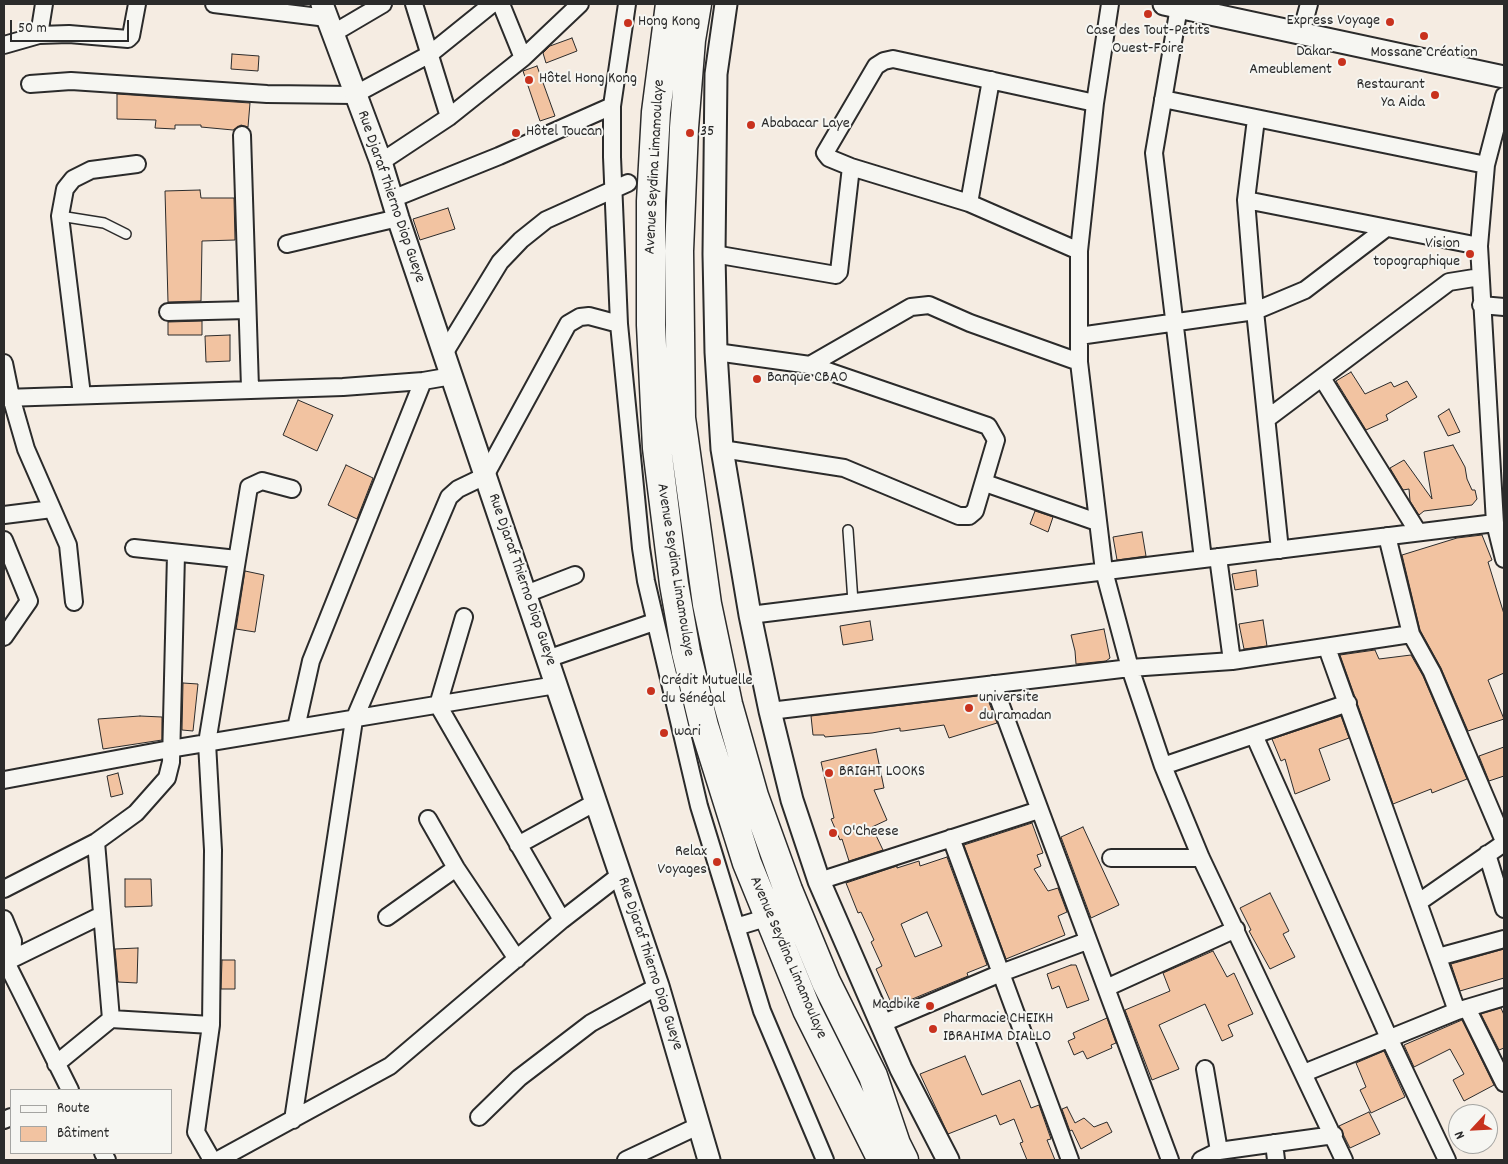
<!DOCTYPE html>
<meta charset="utf-8">
<style>
body{margin:0}
#map{position:relative;width:1508px;height:1164px;overflow:hidden;background:#f5ece2;font-family:Dekko,sans-serif}
canvas{display:block}
.frame{position:absolute;inset:0;border:5px solid #2b2b2b;pointer-events:none}
.legend{position:absolute;left:10px;top:1089px;width:162px;height:65px;box-sizing:border-box;background:#f6f6f2;border:1px solid #a5a5a2;margin:0;padding:6px 9px;list-style:none;font-size:15px;color:#2b2b2b}
.legend li{display:flex;align-items:center;gap:10px;height:25px}
.legend b{width:25px;border:1px solid #a5a5a2}
.north{position:absolute;left:1448px;top:1104px;width:50px;height:50px;box-sizing:border-box;background:#f6f6f2;border:1px solid #a5a5a2;border-radius:50%;rotate:245deg;font-size:14px;font-weight:700;line-height:20px;text-align:center;color:#2b2b2b}
.north::after{content:'';display:block;margin:auto;width:18px;height:22px;background:#c8321e;clip-path:polygon(50% 0,100% 100%,50% 72%,0 100%)}
.scale{position:absolute;left:10px;top:20px;width:119px;height:22px;box-sizing:border-box;border:2px solid #2b2b2b;border-top:0;padding-left:6px;font-size:15px;line-height:18px;white-space:nowrap;color:#2b2b2b;-webkit-text-stroke:4px #f6f6f2;paint-order:stroke}
</style>
<div id="map">
<canvas width="1508" height="1164"></canvas>
<div class="frame"></div>
<ul class="legend">
<li><b style="height:6px;background:#f6f6f2"></b>Route</li>
<li><b style="height:14px;background:#f2c3a1"></b>Bâtiment</li>
</ul>
<div class="north">N</div>
<div class="scale">50 m</div>
</div>
<script>
const context = document.querySelector('canvas').getContext('2d');
context.lineJoin = 'round';
function fill(path, color) { context.fillStyle = color; context.fill(path, 'evenodd'); }
const toPath = rows => new Path2D(rows.map(r => 'M' + r).join(''));
function strokePath(path, color, width, dash) { context.strokeStyle = color; context.lineWidth = width; context.lineCap = dash ? 'butt' : 'round'; context.setLineDash(dash || []); context.stroke(path); }
function drawText(font, color, halo, rows, align = 'center') {
  context.font = font + ' Dekko,sans-serif'; context.lineWidth = 4; context.setLineDash([]); context.textBaseline = 'middle'; context.strokeStyle = halo; context.fillStyle = color; for (const [text, x, y, turn = 0] of rows) {
    context.save(); context.translate(x, y); context.rotate((+turn || 0) * Math.PI / 180); context.textAlign = isNaN(turn) ? turn : align; if (halo) context.strokeText(text, 0, 0); context.fillText(text, 0, 0); context.restore();
  }
}
const building = toPath([
 [572,38,577,51,546,63,543,53,550,46,572,38],
 [232,54,259,56,258,71,231,69,232,54],
 [537,66,555,116,540,121,523,71,537,66],
 [117,94,250,103,248,127,241,125,233,130,201,127,201,125,175,125,175,129,155,128,156,120,117,119,117,94],
 [200,190,201,198,234,198,235,240,202,241,201,301,168,302,165,191,200,190],
 [448,208,455,229,420,240,413,219,448,208],
 [202,321,202,335,168,335,168,322,202,321],
 [230,335,230,361,206,362,205,336,230,335],
 [1351,372,1365,394,1391,382,1394,387,1407,381,1417,397,1386,415,1388,420,1366,430,1336,381,1351,372],
 [298,400,333,415,317,451,283,435,298,400],
 [1449,409,1460,432,1448,436,1438,416,1449,409],
 [1453,445,1465,467,1467,479,1472,490,1475,490,1477,499,1472,505,1424,511,1419,515,1410,501,1409,489,1403,490,1390,468,1404,460,1432,499,1424,452,1453,445],
 [346,465,373,478,357,519,328,505,346,465],
 [1035,511,1053,517,1048,532,1030,524,1035,511],
 [1142,532,1146,556,1117,560,1113,537,1142,532],
 [1482,535,1492,560,1488,562,1504,614,1504,673,1488,680,1504,719,1468,731,1441,668,1420,630,1402,555,1457,538,1482,535],
 [1256,570,1258,586,1235,590,1232,574,1256,570],
 [245,571,264,575,255,632,236,629,245,571],
 [1263,620,1267,646,1244,649,1239,624,1263,620],
 [870,621,873,640,843,645,840,626,870,621],
 [1104,629,1110,658,1106,661,1076,664,1075,651,1071,635,1104,629],
 [1375,650,1379,659,1411,655,1423,676,1467,779,1432,793,1431,789,1393,804,1340,655,1375,650],
 [183,683,198,684,193,731,182,730,183,683],
 [986,695,997,723,949,738,944,725,903,731,900,731,900,728,872,733,825,737,824,735,813,735,811,716,986,695],
 [140,716,162,717,162,740,103,749,98,719,140,716],
 [1341,716,1349,738,1319,749,1330,780,1295,794,1285,759,1281,761,1272,739,1341,716],
 [1504,747,1504,776,1489,781,1479,756,1504,747],
 [876,749,884,788,874,790,887,820,872,827,883,850,849,861,842,839,840,840,831,819,834,818,821,762,876,749],
 [118,773,123,794,111,797,107,776,118,773],
 [1032,823,1043,853,1037,855,1041,866,1034,869,1048,891,1058,888,1067,912,1058,916,1065,935,1006,959,964,845,1032,823],
 [1083,827,1119,905,1091,918,1061,837,1083,827],
 [947,857,987,965,967,973,968,976,893,1007,876,969,882,966,871,942,874,940,861,912,858,913,846,883,897,866,897,868,919,861,920,866,947,857],
 [927,912,942,946,915,957,901,924,927,912],
 [125,879,151,879,152,906,125,907,125,879],
 [1270,893,1289,931,1283,934,1295,957,1270,969,1249,931,1251,930,1240,908,1270,893],
 [138,948,137,983,118,982,115,949,138,948],
 [1504,949,1504,978,1460,991,1451,964,1504,949],
 [1213,951,1227,977,1234,973,1253,1014,1228,1025,1233,1036,1222,1041,1205,1004,1159,1025,1179,1069,1152,1080,1125,1010,1170,991,1163,973,1213,951],
 [222,960,235,960,235,989,221,989,222,960],
 [1071,965,1076,965,1089,1000,1067,1008,1059,986,1052,989,1047,974,1071,965],
 [1501,1008,1504,1015,1504,1048,1499,1050,1481,1014,1501,1008],
 [1107,1018,1116,1043,1111,1045,1112,1048,1087,1059,1083,1051,1074,1055,1068,1041,1075,1038,1073,1033,1107,1018],
 [1462,1020,1494,1085,1464,1101,1453,1080,1464,1074,1450,1049,1414,1067,1404,1045,1462,1020],
 [1384,1051,1405,1097,1371,1113,1360,1090,1366,1087,1356,1063,1384,1051],
 [965,1056,982,1095,1020,1080,1031,1108,1039,1105,1051,1139,1047,1140,1055,1160,1027,1160,1020,1143,1023,1142,1014,1119,1000,1125,996,1115,948,1134,920,1074,965,1056],
 [1067,1107,1075,1123,1084,1118,1094,1127,1107,1122,1112,1132,1081,1149,1072,1130,1070,1131,1062,1109,1067,1107],
 [1369,1112,1380,1134,1350,1148,1339,1126,1369,1112]
]);
fill(building, '#f2c3a1');
strokePath(building, '#2b2b2b', 1);
const service = toPath([
 [60,216,104,223,126,234],
 [848,530,853,602]
]);
const minor = toPath([
 [214,4,327,18],
 [414,4,449,117],
 [501,4,523,58],
 [627,4,612,106,612,157,619,324,641,548,646,581,699,806,762,1011,825,1160],
 [1110,4,1095,103,1079,251,1079,362,1104,571,1130,668,1163,766,1201,858,1344,1160],
 [1179,7,1154,153,1203,559],
 [1301,33,1309,4],
 [332,34,383,4],
 [39,35,44,4],
 [4,45,39,35,69,34,128,39,131,36,137,4],
 [30,84,71,81,267,94,354,95,430,54,492,4],
 [1504,96,1486,165,1479,246,1495,523,1504,559],
 [1163,99,1486,165],
 [1256,119,1246,200,1255,311,1280,550],
 [242,135,250,388],
 [381,162,449,117,523,58,580,4],
 [392,199,499,156,612,106],
 [1246,200,1479,246],
 [969,203,991,80],
 [287,244,398,218],
 [1079,251,969,203,851,167,829,158,825,153,876,66,884,61,893,59,1095,103],
 [714,254,836,275,839,272,851,167],
 [1481,305,1504,307],
 [168,312,247,310],
 [1079,336,1255,311,1305,290,1385,229],
 [445,352,500,262,521,240,546,220,628,183],
 [716,352,810,365,988,426,996,440,975,511,969,516,959,516,844,468,722,449],
 [4,363,11,397,26,449,68,545,74,602],
 [810,365,911,307,929,305,970,323,1079,362],
 [1322,378,1418,532],
 [82,395,60,216,65,189,73,179,91,170,137,164],
 [4,398,343,387,423,381,452,376],
 [1268,418,1449,282,1480,277],
 [985,483,1097,522],
 [4,515,52,509],
 [1387,536,1411,634,1432,672,1504,841],
 [4,540,29,601,4,637],
 [134,548,237,559],
 [1218,557,1232,661],
 [526,594,575,575],
 [750,615,1495,523],
 [464,617,438,705,562,920],
 [1327,648,1457,1011],
 [547,659,654,622],
 [993,684,1170,1160],
 [770,711,1130,668,1232,661,1411,634],
 [296,728,311,661,423,381],
 [1254,735,1389,1038,1447,1160],
 [1163,766,1348,703],
 [4,780,170,749,556,685],
 [428,819,456,868,517,959],
 [951,838,1070,1160],
 [96,842,111,1019,211,1025],
 [518,845,596,802],
 [1487,854,1504,909],
 [1111,858,1201,858],
 [819,881,1039,810],
 [4,889,96,842,136,813,167,778,171,762,176,554],
 [1419,902,1504,843],
 [387,917,456,868],
 [4,919,13,941,12,959],
 [736,927,769,917],
 [1438,957,1504,939],
 [7,964,70,1090],
 [4,966,12,959,102,915],
 [1106,988,1236,929],
 [1467,1008,1504,1083],
 [881,1024,1001,973,1087,941],
 [56,1064,111,1019],
 [1205,1069,1219,1151],
 [1304,1073,1457,1011,1504,997],
 [479,1117,519,1078,591,1023,658,986],
 [4,1120,11,1117],
 [293,1120,354,720,449,497,458,489,485,476,568,324,580,317,589,316,619,324],
 [1274,1143,1276,1160],
 [103,1153,107,1160],
 [212,1160,196,1132,211,1025,213,850,207,743,249,487,262,481,292,489],
 [218,1160,390,1066,562,920,620,875],
 [626,1160,698,1126],
 [1201,1160,1219,1151,1334,1135]
]);
const tertiary = toPath([
 [322,4,381,162,398,218,658,986,709,1160],
 [726,4,716,74,714,254,716,352,722,449,750,615,770,711,792,800,819,881,901,1069,948,1160],
 [1164,4,1504,77]
]);
const trunk = toPath([
 [670,4,656,112,651,201,651,325,657,448,674,584,686,652,704,726,747,863,807,1010,882,1160],
 [697,4,691,40,684,128,679,251,681,418,707,604,728,704,754,796,788,890,826,982,873,1076,896,1144,904,1160]
]);
strokePath(service, '#2b2b2b', 12);
strokePath(minor, '#2b2b2b', 20);
strokePath(tertiary, '#2b2b2b', 25);
strokePath(trunk, '#2b2b2b', 31);
strokePath(service, '#f6f6f2', 9);
strokePath(minor, '#f6f6f2', 16);
strokePath(tertiary, '#f6f6f2', 21);
strokePath(trunk, '#f6f6f2', 28);
for (const [x, y, r, color] of [
 [1148,14,5,"#c8321e"],
 [1390,22,5,"#c8321e"],
 [628,23,5,"#c8321e"],
 [1424,36,5,"#c8321e"],
 [1342,62,5,"#c8321e"],
 [529,80,5,"#c8321e"],
 [1435,95,5,"#c8321e"],
 [751,125,5,"#c8321e"],
 [516,133,5,"#c8321e"],
 [690,133,5,"#c8321e"],
 [1470,254,5,"#c8321e"],
 [757,379,5,"#c8321e"],
 [651,691,5,"#c8321e"],
 [969,708,5,"#c8321e"],
 [664,733,5,"#c8321e"],
 [829,773,5,"#c8321e"],
 [833,833,5,"#c8321e"],
 [717,862,5,"#c8321e"],
 [930,1006,5,"#c8321e"],
 [933,1029,5,"#c8321e"]
]) { const dot = new Path2D(); dot.arc(x, y, r, 0, 2 * Math.PI); context.fillStyle = color; context.fill(dot); strokePath(dot, '#f6f6f2', 2); }
drawText('16px', '#2b2b2b', '#f6f6f2', [
 ["Express Voyage",1380,22,"right"],
 ["Hong Kong",638,23],
 ["Case des Tout-Petits",1148,32,"center"],
 ["Ouest-Foire",1148,50,"center"],
 ["Dakar",1332,53,"right"],
 ["Ameublement",1332,71,"right"],
 ["Mossane Création",1424,54,"center"],
 ["Hôtel Hong Kong",539,80],
 ["Restaurant",1425,86,"right"],
 ["Ya Aida",1425,104,"right"],
 ["Ababacar Laye",761,125],
 ["Hôtel Toucan",526,133],
 ["35",700,133],
 ["Vision",1460,245,"right"],
 ["topographique",1460,263,"right"],
 ["Banque CBAO",767,379],
 ["Crédit Mutuelle",661,682],
 ["du Sénégal",661,700],
 ["universite",979,699],
 ["du ramadan",979,717],
 ["wari",674,733],
 ["BRIGHT LOOKS",839,773],
 ["O'Cheese",843,833],
 ["Relax",707,853,"right"],
 ["Voyages",707,871,"right"],
 ["Madbike",920,1006,"right"],
 ["Pharmacie CHEIKH",943,1020],
 ["IBRAHIMA DIALLO",943,1038]
], 'left');
drawText('16px', '#2b2b2b', '#f6f6f2', [
 ["Avenue Seydina Limamoulaye",656,167,-87],
 ["Rue Djaraf Thierno Diop Gueye",390,197,71],
 ["Avenue Seydina Limamoulaye",674,570,81],
 ["Rue Djaraf Thierno Diop Gueye",521,580,71],
 ["Avenue Seydina Limamoulaye",787,958,67],
 ["Rue Djaraf Thierno Diop Gueye",649,964,72]
]);
</script>
